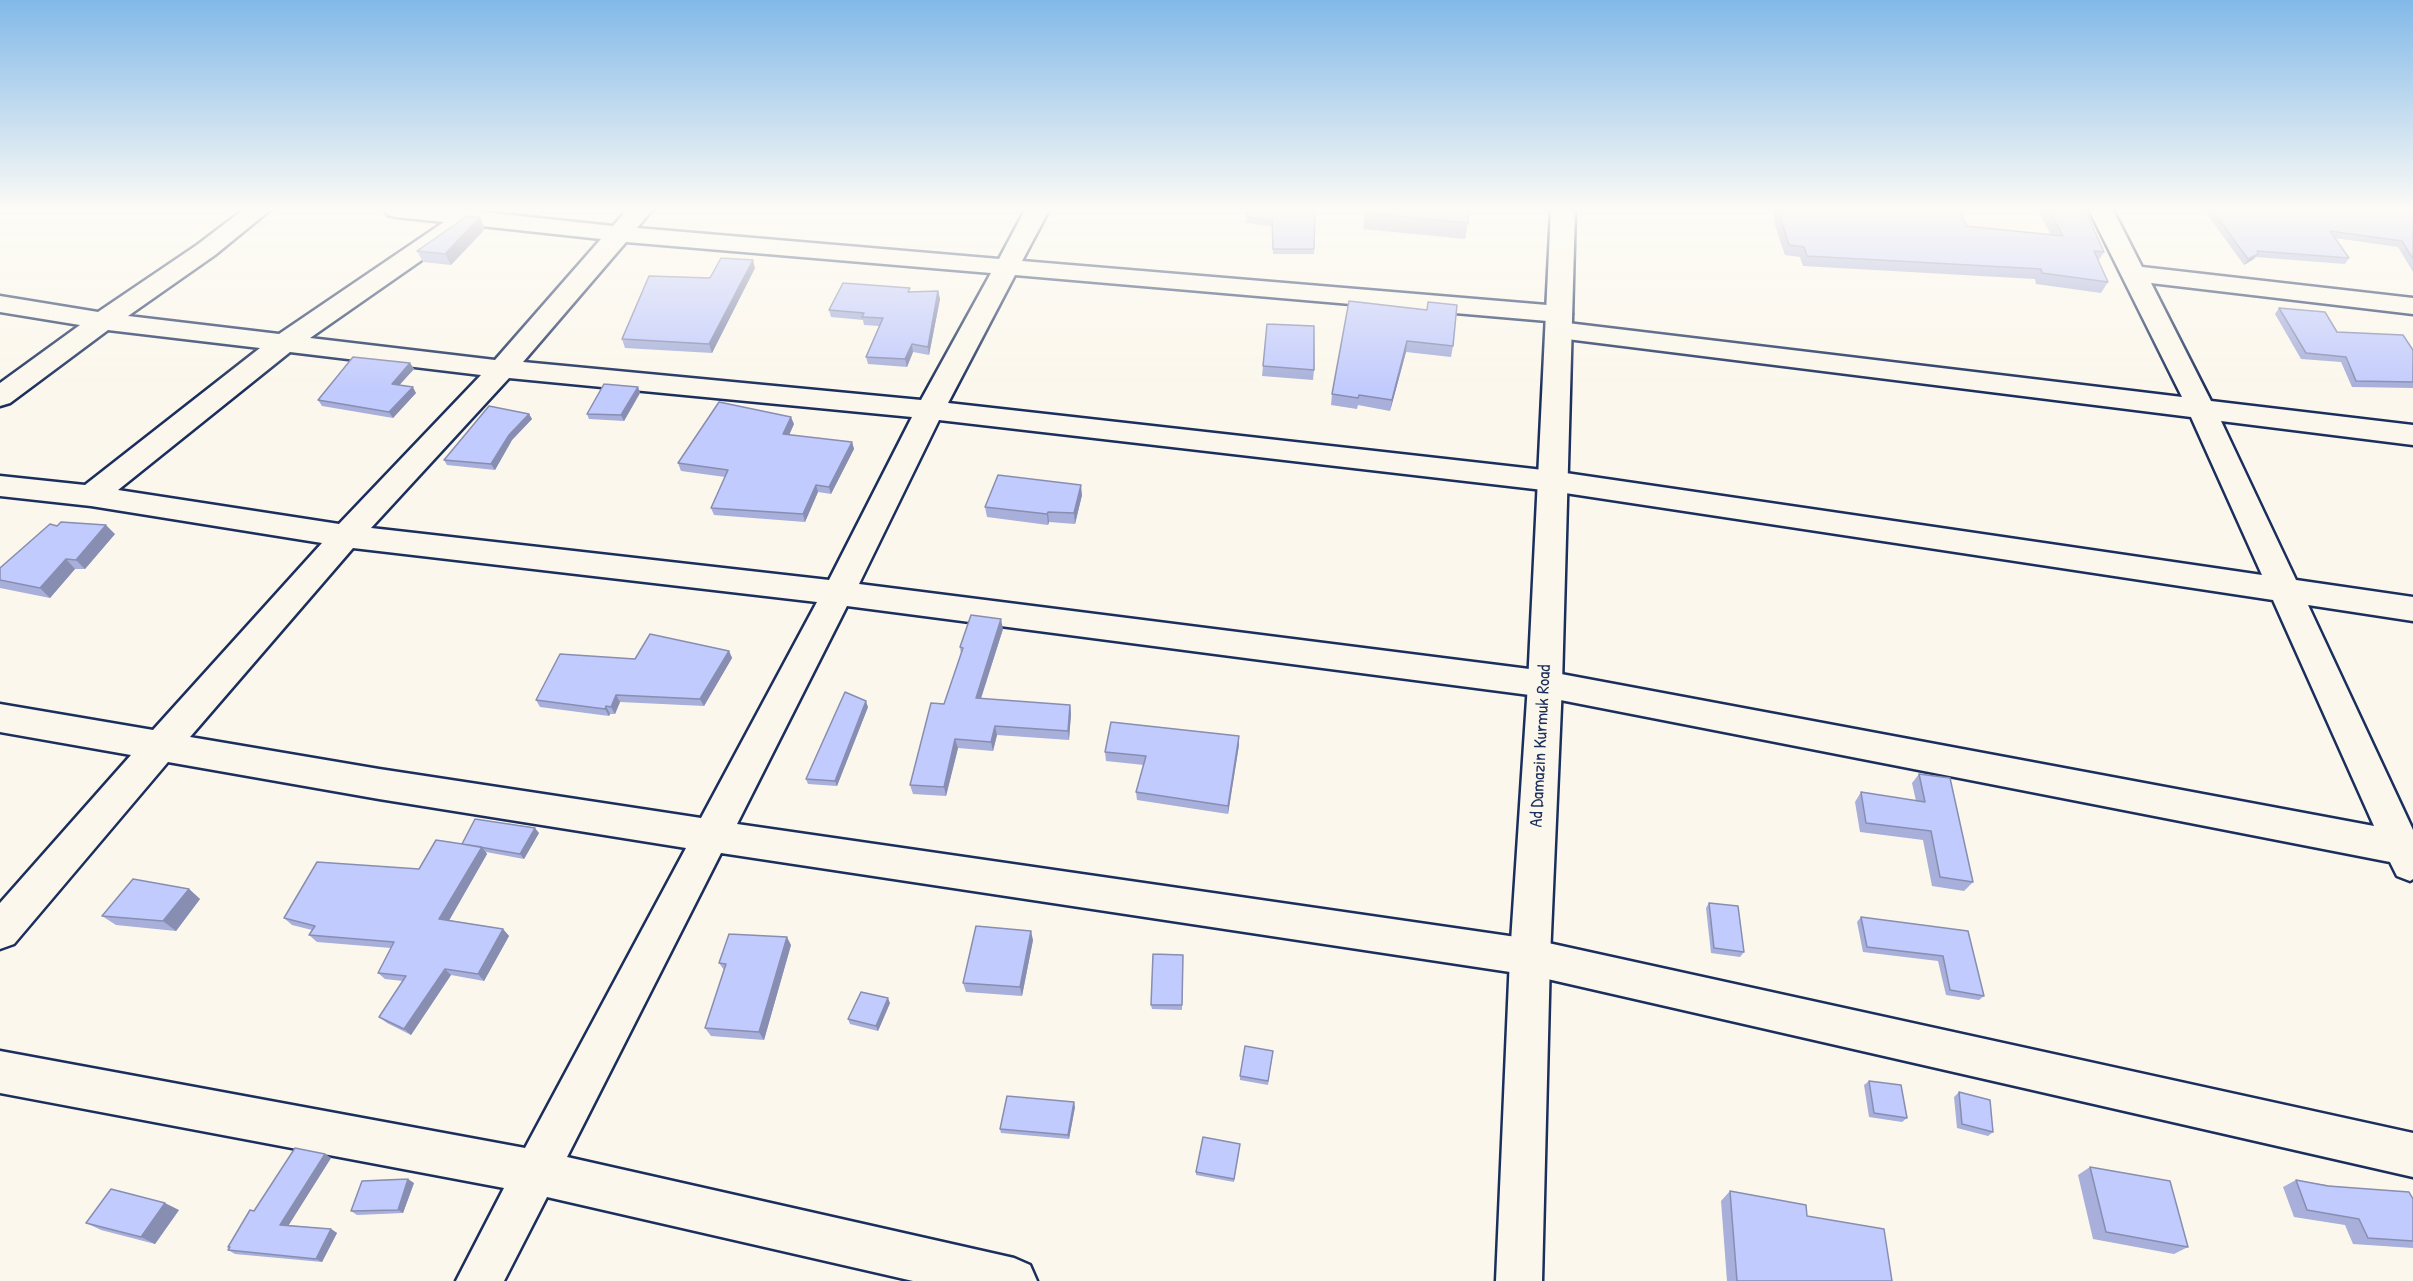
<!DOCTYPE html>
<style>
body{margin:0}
canvas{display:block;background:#fbf7ec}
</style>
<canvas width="2413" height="1281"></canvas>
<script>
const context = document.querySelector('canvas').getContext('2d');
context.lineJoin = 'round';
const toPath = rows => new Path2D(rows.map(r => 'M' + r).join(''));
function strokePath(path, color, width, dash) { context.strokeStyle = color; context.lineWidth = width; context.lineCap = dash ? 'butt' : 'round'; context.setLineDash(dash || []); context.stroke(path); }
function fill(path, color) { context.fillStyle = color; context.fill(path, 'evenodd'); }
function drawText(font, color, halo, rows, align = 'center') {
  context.font = font + ' "Patrick Hand",sans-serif'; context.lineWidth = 5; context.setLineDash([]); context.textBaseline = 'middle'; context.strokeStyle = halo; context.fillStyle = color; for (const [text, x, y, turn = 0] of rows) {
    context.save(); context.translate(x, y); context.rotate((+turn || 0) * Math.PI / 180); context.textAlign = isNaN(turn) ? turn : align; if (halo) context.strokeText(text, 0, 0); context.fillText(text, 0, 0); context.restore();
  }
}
const street = toPath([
 [243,210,270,210,215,255,128,316,279,334,444,222,396,217,388,215,384,210,464,210,613,226,627,210,652,210,637,228,999,259,1025,210,1049,210,1022,261,1559,306,1568,308,1572,314,1568,320,1559,322,1015,275,948,403,1552,471,2262,575,2191,417,1559,338,1550,336,1546,330,1550,324,1559,322,2182,397,2089,210,2113,210,2142,267,2413,298,2413,314,2151,283,2211,401,2413,425,2413,445,2221,421,2296,580,2413,597,2413,621,2308,605,2413,830,2413,879,2410,881,2397,876,2390,862,1545,697,847,606,737,824,1530,939,2413,1133,2413,1177,1530,975,721,853,567,1157,1014,1258,1030,1265,1037,1281,913,1281,547,1197,504,1281,456,1281,504,1188,0,1093,0,1051,525,1148,686,848,379,799,168,762,14,944,0,949,0,903,131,755,0,732,0,704,153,730,322,543,91,506,0,496,0,476,85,485,260,348,108,330,10,403,0,406,0,383,80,325,0,312,0,296,98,312,197,245,243,210],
 [463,224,601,239,495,360,310,338,462,232,465,227,463,224],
 [626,242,991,273,921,400,523,362,626,242],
 [290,352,481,375,339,524,118,490,290,352],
 [509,378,912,417,829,580,371,528,509,378],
 [939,420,1552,491,2273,600,2374,826,1545,671,859,584,939,420],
 [353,548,817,602,701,818,379,769,190,737,353,548]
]);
const highway = toPath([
 [1551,210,1575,210,1562,684,1550,957,1542,1281,1496,1281,1510,957,1528,684,1551,210]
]);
strokePath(street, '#1b2f5e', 5);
strokePath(highway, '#1b2f5e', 5);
fill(street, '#fbf7ec');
fill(highway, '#fbf7ec');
fill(toPath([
 [1315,210,1314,254,1273,254,1272,226,1246,223,1246,217],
 [1365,210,1468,223,1465,239,1363,229],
 [1773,210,1960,210,1966,226,2051,235,2038,210,2085,210,2104,252,2098,261,2108,282,2101,293,2036,284,2035,279,1803,266,1800,257,1785,255,1775,226],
 [2204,210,2413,210,2413,272,2398,247,2335,238,2349,258,2345,264,2255,257,2254,259,2244,265],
 [485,229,451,265,423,262,417,251],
 [755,268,712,353,625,348,622,339,710,278],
 [938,291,940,299,929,355,913,352,907,367,868,364,866,357,879,326,864,325,863,320,831,317,829,310,910,292],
 [1349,301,1453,346,1451,357,1406,352,1390,411,1358,405,1357,409,1331,405,1332,394],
 [2279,308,2337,332,2413,350,2413,388,2352,387,2341,362,2301,359,2275,314],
 [410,363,414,369,399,385,416,393,393,418,322,406,318,400],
 [1263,366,1314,370,1313,380,1262,376],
 [638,387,640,393,624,421,589,419,587,414],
 [529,414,532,419,512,440,495,470,447,465,444,460],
 [794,424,789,435,852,442,854,449,831,494,818,492,805,522,714,515,711,508,725,477,681,471,678,463],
 [1082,495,1075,524,1049,522,1048,525,987,517,985,507],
 [115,534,85,569,75,569,50,598,0,588,0,568],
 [1003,629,981,699,1070,705,1071,714,1069,740,997,735,993,751,958,748,946,796,913,794,910,785,944,704,961,654,960,647],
 [729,651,732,658,704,706,620,702,615,714,610,714,609,716,540,707,536,700,635,659],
 [868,707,837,786,808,784,806,779],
 [1239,745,1228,814,1137,800,1136,792,1144,765,1106,761,1105,752],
 [1919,774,1973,882,1964,891,1932,886,1923,840,1860,832,1855,802,1861,792,1916,801,1912,783],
 [539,833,524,859,486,852,487,854,449,920,503,929,509,936,484,981,451,975,411,1035,387,1023,379,1017,403,981,385,979,378,973,391,948,317,942,309,935,312,930,292,925,284,918,419,869,463,844],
 [189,889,200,899,176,931,116,925,102,916],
 [1709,903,1744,952,1740,957,1711,953,1706,908],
 [1861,917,1968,931,1984,996,1979,1000,1946,995,1938,961,1863,952,1857,922],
 [1033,940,1022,996,966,992,963,983],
 [791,945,764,1040,711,1036,705,1028,724,970,719,963],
 [1183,955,1182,1010,1152,1009,1151,1005],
 [890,1003,878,1031,850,1024,848,1019],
 [1273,1051,1268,1085,1240,1080,1240,1076],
 [1869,1081,1907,1118,1902,1122,1869,1117,1864,1085],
 [1959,1092,1993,1132,1988,1136,1957,1128,1954,1097],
 [1075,1107,1069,1139,1001,1133,1000,1129],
 [1240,1144,1234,1182,1196,1175,1196,1172],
 [325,1154,331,1158,288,1225,331,1229,337,1233,322,1262,235,1254,228,1250,254,1211],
 [2090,1167,2188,1247,2174,1254,2093,1239,2078,1175],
 [2296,1180,2413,1199,2413,1248,2353,1244,2345,1225,2294,1217,2283,1187],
 [414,1183,403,1213,357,1215,351,1211],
 [1730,1191,1807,1216,1892,1281,1727,1281,1721,1201],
 [179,1210,155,1244,101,1230,86,1223]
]), '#a7afda');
fill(toPath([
 [480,217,485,229,451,265,445,254],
 [2258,254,2254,259,2244,265,2248,259],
 [753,260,755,268,712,353,709,344],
 [938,291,940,299,929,355,928,347],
 [1407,341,1406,352,1390,411,1392,400],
 [912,344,913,352,907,367,905,359],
 [410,363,414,369,395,390,392,384],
 [413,387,416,393,393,418,389,412],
 [638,387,640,393,624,421,621,415],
 [529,414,532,419,512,440,495,470,491,464,509,435],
 [791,417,794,424,786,442,783,434],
 [852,442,854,449,831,494,829,487],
 [816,485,818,492,805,522,803,514],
 [1081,485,1082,495,1075,524,1074,513],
 [1048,512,1049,522,1048,525,1047,514],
 [106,525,115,534,85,569,76,560],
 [66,559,75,569,50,598,40,588],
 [1001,619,1003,629,978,707,976,698],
 [729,651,732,658,704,706,700,699],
 [616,695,620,702,615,714,611,707],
 [866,701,868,707,837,786,835,781],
 [1070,705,1071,714,1069,740,1068,731],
 [606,706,610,714,609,716,605,709],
 [995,726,997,735,993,751,991,742],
 [1239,736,1239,745,1228,814,1228,806],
 [955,739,958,748,946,796,944,787],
 [535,828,539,833,524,859,520,854],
 [482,847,487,854,446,926,439,919],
 [189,889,200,899,176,931,163,921],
 [503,929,509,936,484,981,478,974],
 [1031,931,1033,940,1022,996,1020,987],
 [787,937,791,945,764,1040,759,1032],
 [445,969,451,975,411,1035,404,1029],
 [888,998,890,1003,878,1031,876,1026],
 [1074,1102,1075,1107,1069,1139,1068,1135],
 [325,1154,331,1158,287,1228,280,1225],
 [408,1179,414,1183,403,1213,398,1210],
 [165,1203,179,1210,155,1244,141,1237],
 [331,1229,337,1233,322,1262,316,1259]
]), '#888eb1');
const building = toPath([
 [1249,210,1315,210,1314,249,1273,249,1272,220,1246,217,1249,210],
 [1365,210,1469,210,1468,223,1365,213,1365,210],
 [1778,210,1960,210,1966,226,2063,236,2049,210,2085,210,2104,252,2094,251,2108,282,2042,273,2041,269,1807,256,1804,247,1789,245,1778,210],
 [2212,210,2413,210,2413,259,2402,241,2330,231,2349,258,2257,251,2258,254,2248,259,2212,210],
 [467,216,480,217,445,254,417,251,467,216],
 [721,258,753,260,709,344,622,339,649,276,710,278,721,258],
 [843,283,910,288,908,292,938,291,928,347,912,344,905,359,866,357,883,318,862,317,864,313,829,310,843,283],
 [1349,301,1427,310,1428,302,1457,305,1453,346,1407,341,1392,400,1359,395,1358,398,1332,394,1349,301],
 [2279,308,2325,312,2337,332,2403,335,2413,350,2413,382,2356,381,2346,357,2306,353,2279,308],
 [1267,324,1314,326,1314,370,1263,366,1267,324],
 [353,357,410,363,392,384,413,387,389,412,318,400,353,357],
 [604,384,638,387,621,415,587,414,604,384],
 [719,402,791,417,783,434,852,442,829,487,816,485,803,514,711,508,728,470,678,463,719,402],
 [489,406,529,414,509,435,491,464,444,460,489,406],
 [998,475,1081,485,1074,513,1048,512,1047,514,985,507,998,475],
 [61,522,106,525,76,560,66,559,40,588,0,580,0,568,50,524,57,526,61,522],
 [971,615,1001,619,976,698,1070,705,1068,731,995,726,991,742,955,739,944,787,910,785,931,703,944,704,963,648,960,647,971,615],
 [650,634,729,651,700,699,616,695,611,707,606,706,605,709,536,700,560,654,635,659,650,634],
 [845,692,866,701,835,781,806,779,845,692],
 [1111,722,1239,736,1228,806,1136,792,1146,756,1105,752,1111,722],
 [1919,774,1950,778,1973,882,1940,877,1931,831,1866,823,1861,792,1925,802,1919,774],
 [475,819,535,828,520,854,462,844,475,819],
 [436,840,482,847,439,919,503,929,478,974,445,969,404,1029,379,1017,406,976,378,973,394,942,309,935,315,926,284,918,317,862,419,869,436,840],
 [133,879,189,889,163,921,102,916,133,879],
 [1709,903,1738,906,1744,952,1714,948,1709,903],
 [1861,917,1968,931,1984,996,1950,990,1943,956,1867,947,1861,917],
 [976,926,1031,931,1020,987,963,983,976,926],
 [729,934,787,937,759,1032,705,1028,726,964,719,963,729,934],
 [1153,954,1183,955,1182,1005,1151,1005,1153,954],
 [861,992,888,998,876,1026,848,1019,861,992],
 [1245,1046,1273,1051,1268,1081,1240,1076,1245,1046],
 [1869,1081,1901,1085,1907,1118,1874,1113,1869,1081],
 [1959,1092,1990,1100,1993,1132,1962,1124,1959,1092],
 [1007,1096,1074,1102,1068,1135,1000,1129,1007,1096],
 [1203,1137,1240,1144,1234,1179,1196,1172,1203,1137],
 [295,1148,325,1154,280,1225,331,1229,316,1259,228,1250,230,1247,228,1247,250,1210,254,1211,295,1148],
 [2090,1167,2170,1181,2188,1247,2106,1232,2090,1167],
 [408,1179,398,1210,351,1211,362,1181,408,1179],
 [2296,1180,2328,1186,2409,1192,2413,1199,2413,1241,2368,1238,2359,1219,2307,1210,2296,1180],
 [111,1189,165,1203,141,1237,86,1223,111,1189],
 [1730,1191,1806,1205,1807,1216,1884,1229,1892,1281,1737,1281,1730,1191]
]);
fill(building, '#c2cbfd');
strokePath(building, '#888eb1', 1.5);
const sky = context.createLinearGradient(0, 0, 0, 389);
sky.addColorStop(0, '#82b9e8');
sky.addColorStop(0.54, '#fdfbf6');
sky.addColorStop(1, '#fdfbf600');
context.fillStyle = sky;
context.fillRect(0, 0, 2413, 389);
drawText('18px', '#1b2f5e', '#fbf7ec', [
 ["Ad Damazin Kurmuk Road",1541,746,-87]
]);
</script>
